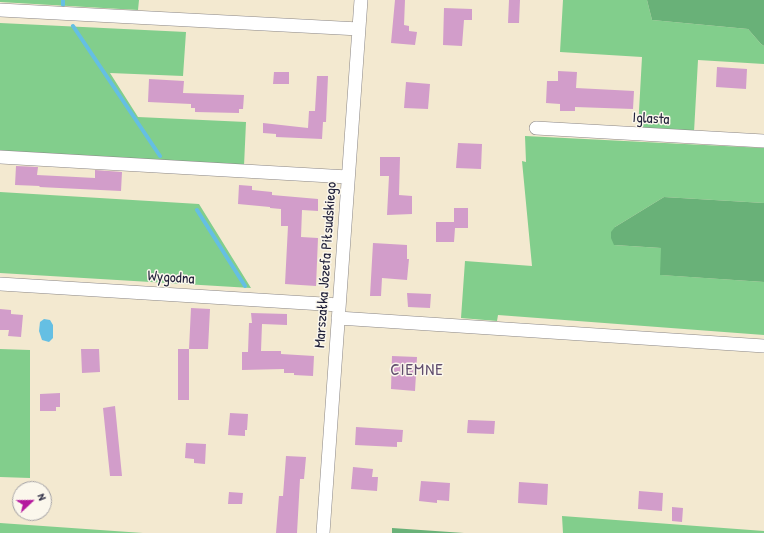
<!DOCTYPE html>
<meta charset="utf-8">
<style>
body{margin:0}
#map{position:relative;width:764px;height:533px;overflow:hidden;background:#f3e9d0;font-family:"Patrick Hand",sans-serif}
canvas{display:block}
.north{position:absolute;left:12px;top:481px;width:40px;height:40px;box-sizing:border-box;background:#fbf7ec;border:1px solid #a4a2a5;border-radius:50%;rotate:68deg;font-size:11px;font-weight:700;line-height:16px;text-align:center;color:#22223b}
.north::after{content:'';display:block;margin:auto;width:14px;height:18px;background:#b5179e;clip-path:polygon(50% 0,100% 100%,50% 72%,0 100%)}
</style>
<div id="map">
<canvas width="764" height="533"></canvas>
<div class="north">N</div>
</div>
<script>
const context = document.querySelector('canvas').getContext('2d');
context.lineJoin = 'round';
function fill(path, color) { context.fillStyle = color; context.fill(path, 'evenodd'); }
const toPath = rows => new Path2D(rows.map(r => 'M' + r).join(''));
function strokePath(path, color, width, dash) { context.strokeStyle = color; context.lineWidth = width; context.lineCap = dash ? 'butt' : 'round'; context.setLineDash(dash || []); context.stroke(path); }
function drawText(font, color, halo, rows, align = 'center') {
  context.font = font + ' "Patrick Hand",sans-serif'; context.lineWidth = 3; context.setLineDash([]); context.textBaseline = 'middle'; context.strokeStyle = halo; context.fillStyle = color; for (const [text, x, y, turn = 0] of rows) {
    context.save(); context.translate(x, y); context.rotate((+turn || 0) * Math.PI / 180); context.textAlign = isNaN(turn) ? turn : align; if (halo) context.strokeText(text, 0, 0); context.fillText(text, 0, 0); context.restore();
  }
}
fill(toPath([
 [0,0,139,0,138,10,0,2],
 [563,0,647,0,652,20,748,29,761,44,764,46,764,64,698,60,694,132,638,129,642,57,560,52],
 [0,23,186,32,183,76,110,73,138,117,246,122,244,166,0,153],
 [525,136,764,148,764,203,664,197,615,227,614,245,661,248,661,275,764,282,764,335,498,315,497,321,461,318,465,261,532,266,522,161,526,162],
 [0,192,199,204,251,288,0,273],
 [0,349,30,350,30,478,0,477],
 [562,516,764,531,764,533,563,533],
 [0,523,143,533,0,533]
]), '#82ce8c');
fill(toPath([
 [647,0,764,0,764,46,761,44,748,29,652,20],
 [664,197,764,203,764,282,660,275,661,248,614,245,611,238,611,232,615,227],
 [392,528,464,533,392,533]
]), '#69b178');
fill(toPath([
 [44,319,50,320,53,325,53,338,49,342,42,340,39,331,40,322]
]), '#65bfe3');
strokePath(toPath([
 [63,0,63,5],
 [73,26,160,156],
 [197,210,245,286]
]), '#65bfe3', 4);
fill(toPath([
 [395,0,405,0,404,25,409,26,409,31,417,32,415,45,391,43],
 [509,0,520,0,519,23,508,23],
 [444,8,472,9,472,20,464,20,462,46,443,45],
 [717,67,747,69,746,89,716,87],
 [558,71,577,72,576,88,634,91,633,109,575,107,575,111,560,111,560,104,546,103,547,81,558,81],
 [274,72,289,72,289,84,273,84],
 [317,76,328,76,326,122,323,122,322,139,276,137,276,134,263,133,263,123,308,128,309,111,315,111],
 [149,79,184,81,183,93,244,95,243,109,239,109,239,113,195,112,195,108,191,108,191,104,148,102],
 [406,82,430,84,428,109,404,108],
 [458,143,482,144,481,169,456,168],
 [380,157,400,157,399,195,412,196,412,214,387,215,389,176,380,176],
 [16,166,38,167,37,175,57,176,95,178,95,170,122,172,121,191,39,187,40,186,15,185],
 [239,185,252,186,252,190,272,192,272,195,318,199,318,211,302,210,301,237,318,238,316,286,285,284,288,226,281,226,281,209,270,208,270,207,238,204],
 [454,208,468,208,468,228,455,228,454,242,436,242,436,222,454,222],
 [373,243,407,245,407,259,409,259,407,280,382,278,381,296,370,296],
 [407,293,431,294,430,308,408,307],
 [191,308,210,309,208,349,189,349],
 [0,309,11,310,11,314,23,315,21,337,8,336,9,330,0,330],
 [251,313,287,314,287,325,262,324,261,351,281,351,281,354,314,356,313,376,294,375,294,373,284,373,284,369,242,370,242,352,248,352,249,323,252,323],
 [81,349,99,349,100,372,82,373],
 [178,349,189,349,189,400,178,400],
 [392,356,417,357,415,391,391,389],
 [60,393,60,407,56,407,56,411,40,411,40,394],
 [115,406,122,476,110,476,103,408],
 [230,413,248,414,247,430,245,430,245,436,228,435],
 [468,420,495,421,494,434,467,433],
 [356,427,403,430,402,442,397,442,397,447,355,445],
 [186,443,206,444,205,464,194,463,194,459,185,458],
 [286,456,306,457,304,479,300,479,297,533,276,533,279,496,283,496],
 [353,467,373,469,372,477,378,477,377,491,351,489],
 [421,481,450,483,449,501,437,500,437,503,419,501],
 [519,482,548,484,547,505,518,503],
 [639,491,663,493,662,511,638,509],
 [229,492,243,493,242,504,228,504],
 [672,507,683,508,682,522,672,521]
]), '#d29dca');
const minor = toPath([
 [0,10,359,29],
 [536,128,764,141],
 [0,157,348,177],
 [0,284,339,305],
 [338,318,764,346],
 [323,533,361,0]
]);
strokePath(minor, '#8a8686', 14);
strokePath(minor, '#fff', 13);
drawText('15px', '#22223b', '#fbf7ec', [
 ["Iglasta",651,119,3],
 ["Marszałka Józefa Piłsudskiego",326,265,-86],
 ["Wygodna",171,278,4]
]);
context.letterSpacing = '1px';
drawText('17px', '#604d6d', '#fbf7ec', [
 ["CIEMNE",417,370]
]);
context.letterSpacing = '0px';
</script>
